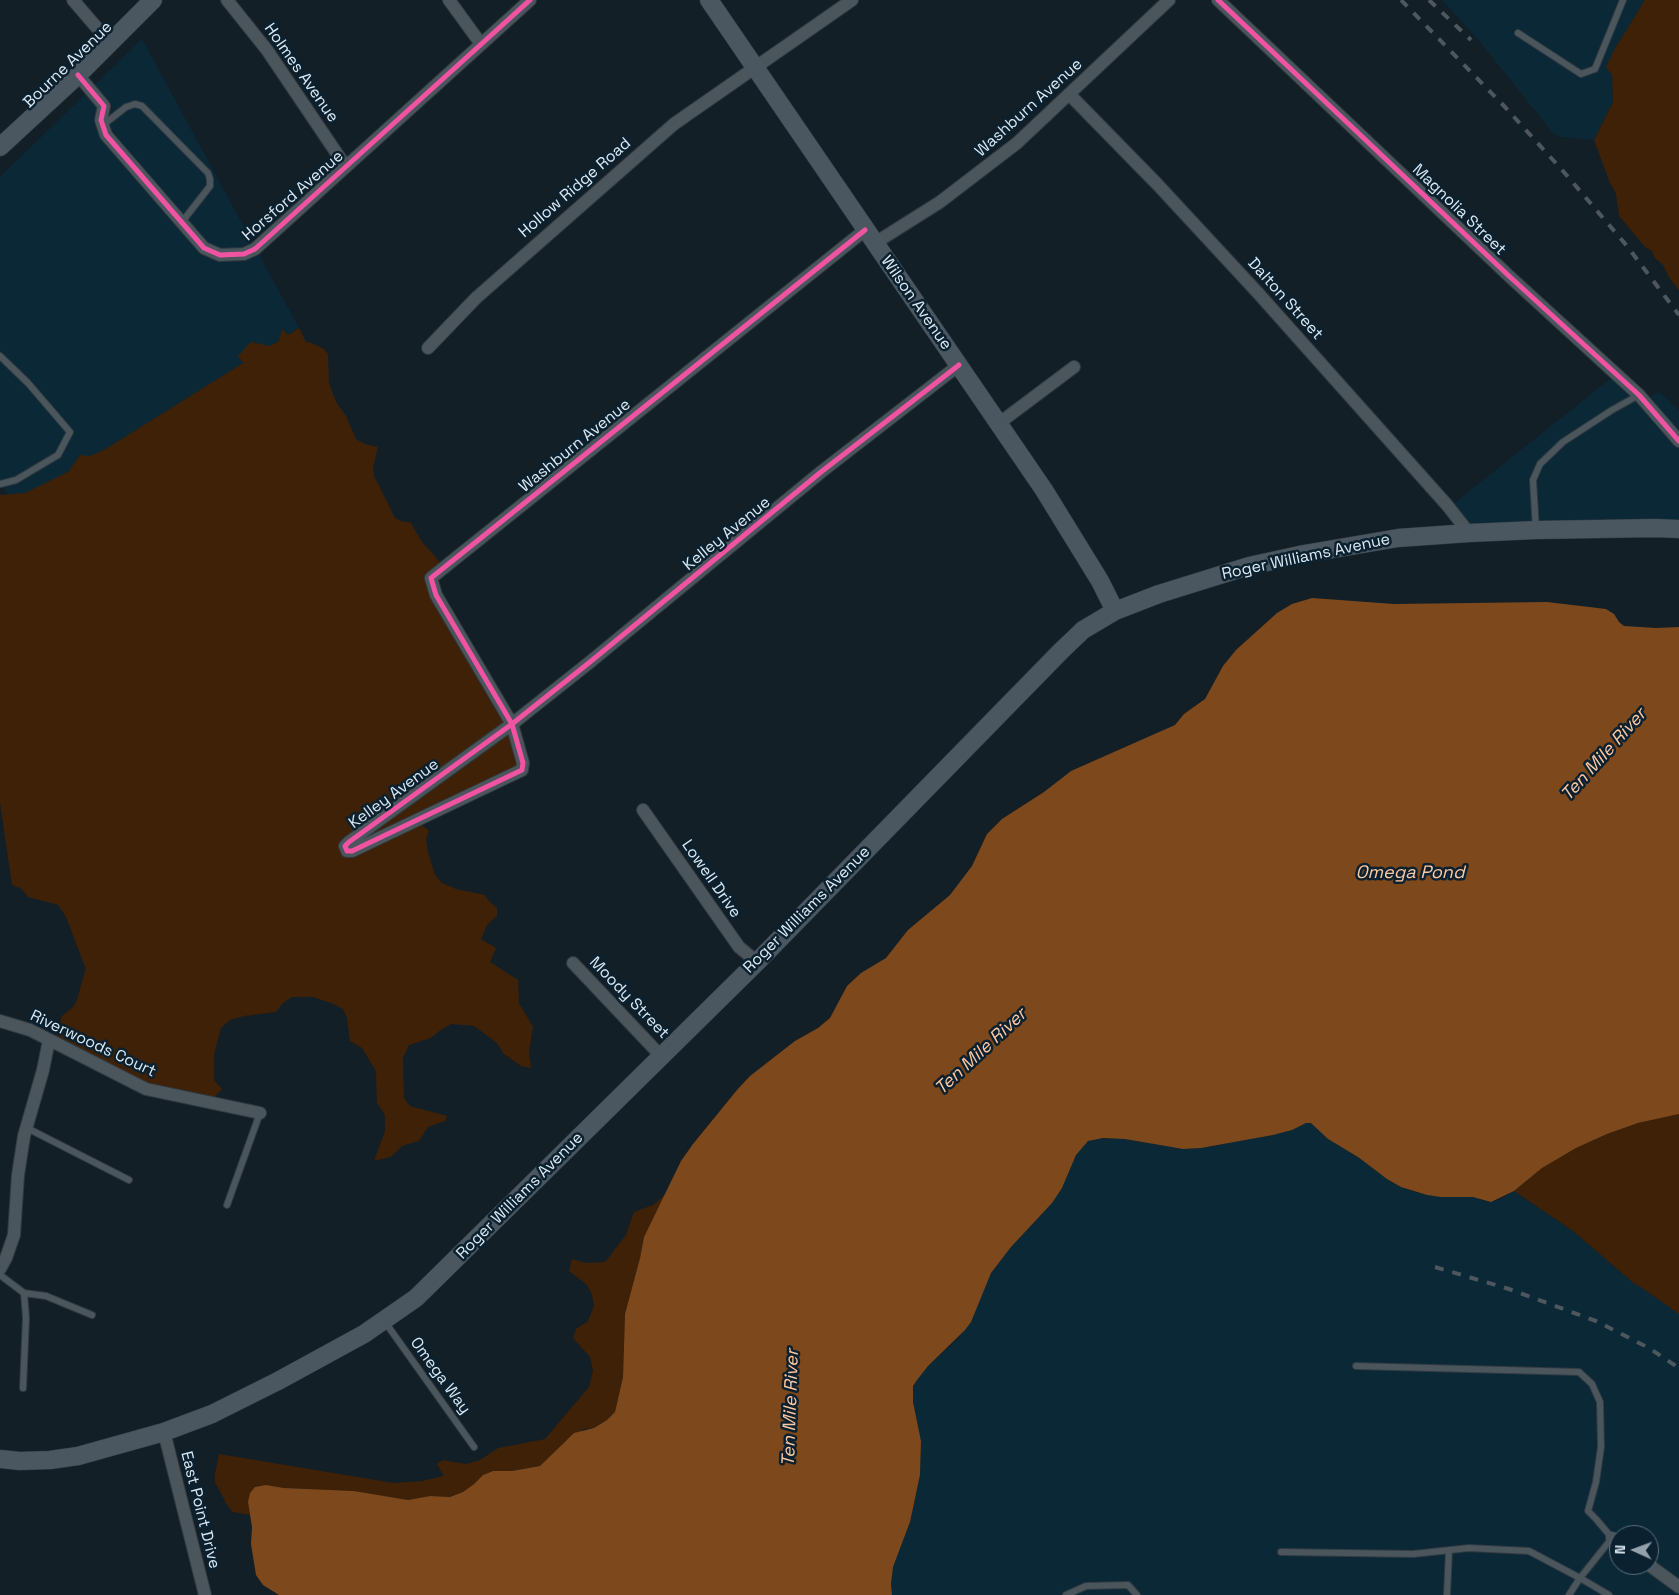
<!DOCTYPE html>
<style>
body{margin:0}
#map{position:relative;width:1679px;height:1595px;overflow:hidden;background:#131f27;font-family:"Space Grotesk",sans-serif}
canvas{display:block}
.north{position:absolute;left:1609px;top:1525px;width:50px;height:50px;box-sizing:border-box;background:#0b212f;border:1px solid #5f717d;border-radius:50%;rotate:272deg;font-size:14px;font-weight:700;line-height:20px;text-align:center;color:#dce9f2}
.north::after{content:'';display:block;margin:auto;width:18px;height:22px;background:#96a2ab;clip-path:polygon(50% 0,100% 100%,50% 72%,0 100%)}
</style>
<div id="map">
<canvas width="1679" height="1595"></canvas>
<div class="north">N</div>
</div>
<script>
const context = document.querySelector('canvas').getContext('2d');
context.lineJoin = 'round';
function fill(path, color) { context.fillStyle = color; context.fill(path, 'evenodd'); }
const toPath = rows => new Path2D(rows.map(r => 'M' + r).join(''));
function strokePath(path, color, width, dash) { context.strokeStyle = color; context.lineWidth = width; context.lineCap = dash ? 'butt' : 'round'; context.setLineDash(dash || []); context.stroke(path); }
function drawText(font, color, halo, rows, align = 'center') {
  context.font = font + ' "Space Grotesk",sans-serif'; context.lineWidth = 5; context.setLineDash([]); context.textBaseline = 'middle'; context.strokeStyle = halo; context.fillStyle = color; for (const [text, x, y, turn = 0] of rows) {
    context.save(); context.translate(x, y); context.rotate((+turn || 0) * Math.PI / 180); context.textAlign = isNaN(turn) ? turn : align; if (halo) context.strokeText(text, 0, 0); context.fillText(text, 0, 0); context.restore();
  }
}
fill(toPath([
 [1442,0,1645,0,1614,50,1611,59,1613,102,1594,140,1560,137,1554,134,1476,37],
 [142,39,299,328,14,507,0,480,0,177],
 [1615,375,1642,401,1659,392,1679,410,1679,531,1472,526,1453,504],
 [1306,1123,1311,1123,1315,1125,1328,1139,1358,1157,1387,1179,1401,1187,1414,1192,1441,1197,1473,1197,1485,1201,1497,1201,1514,1191,1573,1231,1637,1286,1638,1284,1679,1314,1679,1595,892,1595,891,1584,893,1567,910,1522,920,1475,921,1441,913,1402,913,1387,917,1380,928,1366,959,1338,991,1273,1011,1247,1052,1203,1062,1188,1076,1155,1084,1144,1093,1139,1125,1139,1183,1149,1201,1148,1273,1135,1292,1130],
 [1619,1535,1649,1535,1649,1565,1619,1565]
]), '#0b2837');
fill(toPath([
 [1645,0,1679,0,1679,290,1670,279,1663,265,1655,258,1652,251,1645,247,1619,216,1616,193,1610,183,1594,140,1613,102,1612,75,1606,67,1614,50],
 [299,328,306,342,312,343,324,349,328,354,329,383,336,402,346,416,356,439,365,444,378,447,373,468,374,476,395,518,401,521,411,523,422,542,447,570,438,578,438,586,509,721,519,769,418,821,429,831,426,839,428,852,435,875,442,883,456,889,485,895,488,900,497,908,497,916,487,925,481,939,496,948,490,962,518,980,519,1003,533,1027,529,1052,531,1068,521,1066,504,1054,497,1043,474,1026,451,1024,442,1029,431,1038,409,1045,403,1058,404,1098,410,1106,447,1116,445,1121,428,1127,419,1141,402,1146,391,1157,374,1161,385,1131,385,1115,377,1103,376,1071,362,1048,350,1041,347,1018,343,1009,331,1003,313,997,292,997,283,1003,276,1012,244,1016,230,1020,221,1028,214,1054,214,1080,222,1089,213,1099,165,1093,55,1038,62,1016,74,1006,77,1000,86,967,85,967,66,917,58,905,28,897,22,889,12,885,0,803,0,495,25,493,62,475,69,471,80,455,90,456,104,450,243,363,238,356,251,342,270,346,279,341,282,329,288,335],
 [1679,1114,1679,1314,1638,1285,1637,1286,1573,1231,1514,1191,1542,1168,1576,1148,1607,1134,1638,1123],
 [665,1195,644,1237,640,1258,625,1314,623,1377,615,1412,607,1420,594,1428,584,1429,564,1442,556,1452,540,1466,512,1471,493,1471,483,1475,474,1484,463,1492,450,1497,430,1496,408,1500,354,1491,284,1488,266,1485,248,1502,250,1515,233,1512,227,1505,215,1482,215,1474,219,1454,394,1483,422,1481,444,1476,437,1464,443,1460,466,1464,480,1460,498,1448,545,1439,589,1387,593,1371,590,1357,573,1338,576,1329,588,1321,594,1306,592,1294,586,1284,569,1271,572,1259,586,1263,605,1262,626,1235,634,1212,653,1205]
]), '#3e2106');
fill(toPath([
 [1312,598,1394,604,1547,602,1606,609,1614,614,1619,622,1624,626,1656,628,1679,627,1679,1114,1638,1123,1607,1134,1576,1148,1542,1168,1514,1191,1491,1202,1473,1197,1441,1197,1427,1195,1401,1187,1387,1179,1358,1157,1328,1139,1311,1123,1306,1123,1292,1130,1273,1135,1201,1148,1183,1149,1125,1139,1103,1138,1088,1141,1076,1155,1062,1188,1052,1203,1011,1247,991,1273,971,1322,965,1330,928,1366,917,1380,913,1386,913,1402,921,1441,920,1475,910,1522,893,1567,891,1584,892,1595,279,1595,263,1585,256,1575,251,1544,252,1527,248,1502,250,1493,255,1487,266,1485,284,1488,354,1491,408,1500,430,1496,450,1497,463,1492,474,1484,483,1475,493,1471,512,1471,540,1466,574,1433,594,1428,607,1420,615,1412,623,1377,625,1314,640,1258,644,1237,681,1161,693,1144,737,1090,750,1076,795,1041,818,1028,830,1018,847,986,861,973,886,958,908,930,950,895,972,866,987,834,1002,819,1044,792,1071,771,1175,725,1184,714,1205,699,1223,666,1236,650,1277,613,1292,604]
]), '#7d481b');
const lane = toPath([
 [1518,33,1581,74,1595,69,1623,0],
 [103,125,126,107,135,104,142,106,208,173,210,179,210,186,182,222],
 [0,356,28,383,70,432,58,455,16,480,0,484],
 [1536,530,1533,480,1540,464,1563,442,1612,410,1639,395],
 [27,1128,129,1180],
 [227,1205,260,1113],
 [0,1275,24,1293,26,1318,23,1388],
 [24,1293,46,1296,92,1315],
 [385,1322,474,1447],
 [1281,1552,1413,1554,1469,1548,1529,1551,1580,1578,1612,1538,1596,1519,1588,1511,1596,1482,1601,1447,1600,1402,1592,1384,1579,1372,1356,1366],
 [1066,1595,1086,1586,1128,1585,1137,1595],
 [1447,1595,1449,1550],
 [1569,1595,1580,1578,1609,1595]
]);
const street = toPath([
 [73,0,110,43],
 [227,0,267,50,346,167],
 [449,0,481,44],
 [1218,0,1509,276,1639,395,1679,441],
 [78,75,104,106,101,120,106,135,204,248,220,255,244,254,255,249,530,0],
 [1069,94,1158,185,1258,293,1447,505,1469,533],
 [865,230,431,578,436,595,512,724,523,763,522,770,352,851,347,851,345,846,349,842,512,724,590,662,821,472,959,365],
 [875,243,940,202,1017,143,1169,0],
 [428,348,476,298,674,124,852,0],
 [998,424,1074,367],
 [643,810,739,947,757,962],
 [573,963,661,1056],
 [0,1021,30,1030,146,1089,260,1113],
 [0,1269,6,1258,14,1235,18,1175,24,1136,43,1070,49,1040],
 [164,1432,205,1595],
 [1612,1538,1619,1543],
 [1649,1565,1679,1587]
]);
const secondary = toPath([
 [709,0,1044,490,1100,581,1115,611],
 [0,147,78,75,153,0],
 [0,1459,20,1461,50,1460,78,1456,164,1432,212,1414,278,1381,364,1334,416,1298,757,962,1061,651,1083,630,1115,611,1159,594,1249,566,1304,554,1398,538,1469,533,1536,530,1655,528,1679,529]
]);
strokePath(lane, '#313a42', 8);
strokePath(street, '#313a42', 14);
strokePath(secondary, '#313a42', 19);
strokePath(lane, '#4b555c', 6);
strokePath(street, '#4b555c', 12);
strokePath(secondary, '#4a5760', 18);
strokePath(toPath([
 [1401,0,1505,107,1563,171,1627,246,1679,315],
 [1429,0,1471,40],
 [1435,1267,1509,1289,1596,1321,1649,1348,1679,1368]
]), '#4e575e', 4, [9, 9]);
strokePath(toPath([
 [1218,0,1509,276,1639,395,1679,441],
 [78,75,104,106,101,120,106,135,204,248,220,255,244,254,255,249,530,0],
 [865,230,431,578,436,595,512,724,523,763,522,770,352,851,347,851,345,846,349,842,512,724,590,662,821,472,959,365]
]), '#f153a3', 5);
drawText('16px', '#dce9f2', '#0b212f', [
 ["Bourne Avenue",68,65,-44],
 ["Holmes Avenue",301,73,55],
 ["Washburn Avenue",1029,108,-42],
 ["Hollow Ridge Road",575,188,-41],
 ["Horsford Avenue",293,196,-41],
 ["Magnolia Street",1459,210,44],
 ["Dalton Street",1285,299,48],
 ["Wilson Avenue",916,303,55],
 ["Washburn Avenue",575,446,-39],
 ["Kelley Avenue",727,534,-39],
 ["Roger Williams Avenue",1306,557,-12],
 ["Kelley Avenue",394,794,-36],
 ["Lowell Drive",711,879,55],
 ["Roger Williams Avenue",807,910,-45],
 ["Moody Street",629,998,46],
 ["Riverwoods Court",93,1044,25],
 ["Roger Williams Avenue",520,1196,-45],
 ["Omega Way",440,1376,54],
 ["East Point Drive",200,1510,76]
]);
drawText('italic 18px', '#fdc8a2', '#0b212f', [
 ["Ten Mile River",1604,755,-48],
 ["Omega Pond",1410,873],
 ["Ten Mile River",981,1052,-43],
 ["Ten Mile River",791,1408,-88]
]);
</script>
